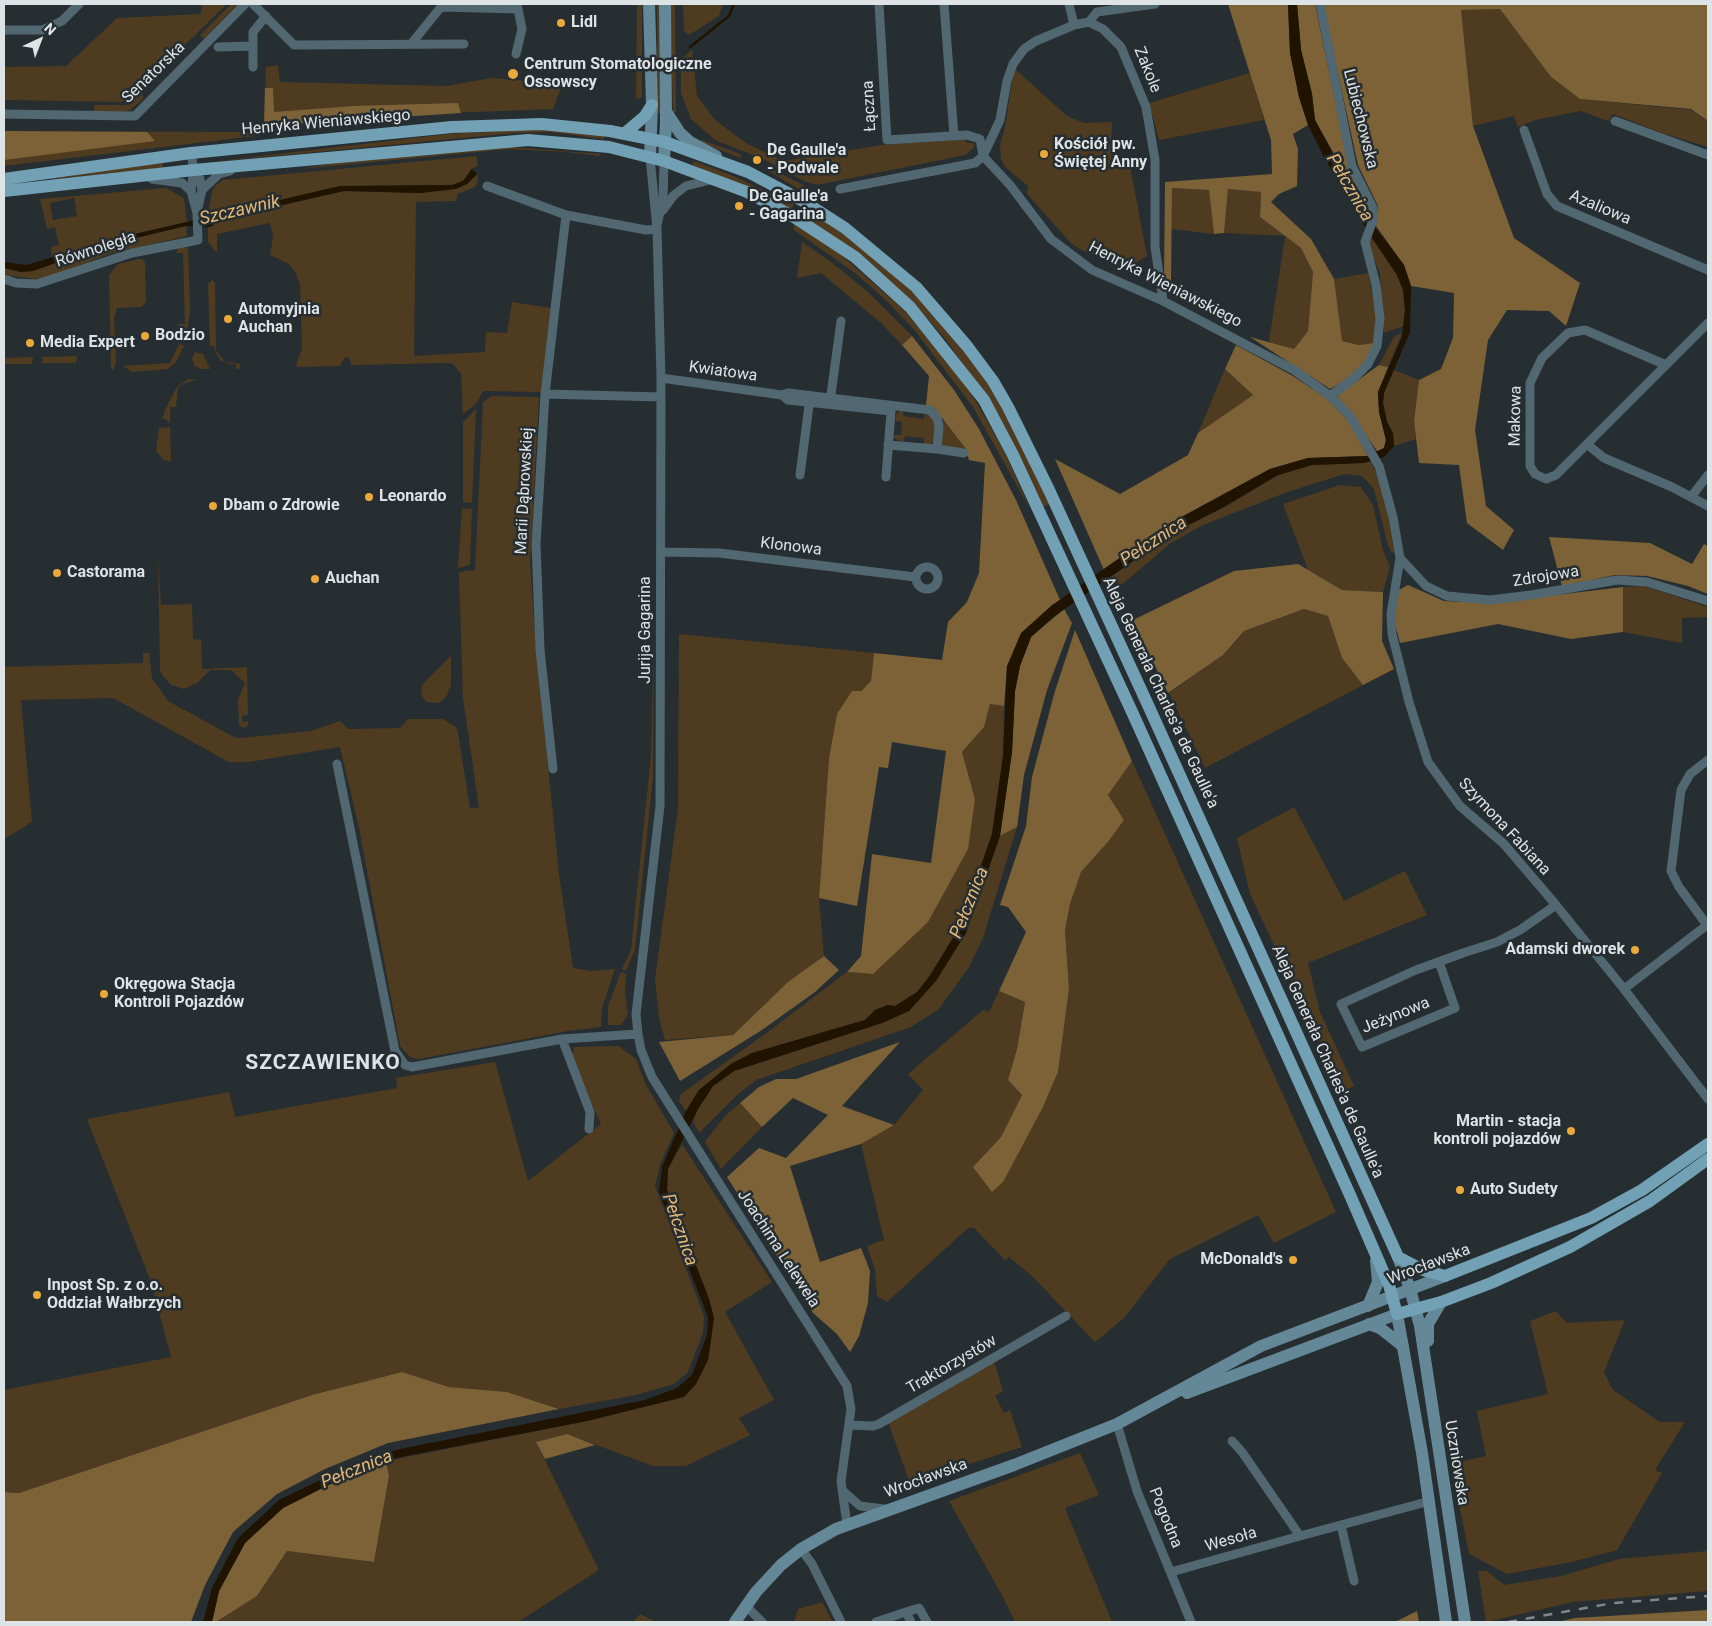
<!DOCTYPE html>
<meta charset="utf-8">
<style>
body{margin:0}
#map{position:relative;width:1712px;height:1626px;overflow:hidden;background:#272e31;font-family:Roboto,sans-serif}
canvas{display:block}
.frame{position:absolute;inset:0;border:5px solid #dee3e5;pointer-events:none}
.north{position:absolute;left:15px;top:15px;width:50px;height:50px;-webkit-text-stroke:4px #272e31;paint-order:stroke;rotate:43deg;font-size:14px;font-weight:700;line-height:20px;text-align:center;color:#dee3e5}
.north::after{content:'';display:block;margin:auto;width:18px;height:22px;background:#dee3e5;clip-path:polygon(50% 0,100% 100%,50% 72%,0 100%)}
</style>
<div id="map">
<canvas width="1712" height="1626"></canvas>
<div class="frame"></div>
<div class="north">N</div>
</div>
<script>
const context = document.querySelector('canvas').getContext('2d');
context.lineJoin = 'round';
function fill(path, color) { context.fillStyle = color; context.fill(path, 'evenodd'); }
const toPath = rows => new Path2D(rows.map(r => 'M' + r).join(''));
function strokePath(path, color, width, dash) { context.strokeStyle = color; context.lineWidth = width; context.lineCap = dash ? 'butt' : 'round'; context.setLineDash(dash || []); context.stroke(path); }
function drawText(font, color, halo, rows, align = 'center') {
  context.font = font + ' Roboto,sans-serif'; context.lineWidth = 5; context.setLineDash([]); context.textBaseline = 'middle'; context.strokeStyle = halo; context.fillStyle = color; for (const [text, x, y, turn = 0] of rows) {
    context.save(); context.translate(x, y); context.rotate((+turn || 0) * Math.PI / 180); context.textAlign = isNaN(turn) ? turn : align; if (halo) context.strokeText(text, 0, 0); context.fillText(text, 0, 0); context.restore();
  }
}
fill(toPath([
 [202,4,227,4,126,102,4,100,4,67,66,66,117,18,201,14],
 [231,4,237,5,204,39,200,35],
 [637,4,642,4,642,96,640,99,636,98],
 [657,4,659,4,660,113,657,113],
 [670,4,675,4,676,112,673,113],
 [683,4,723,4,719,16,689,35,684,31],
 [1500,9,1551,77,1580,99,1691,110,1708,121,1708,147,1662,133,1613,114,1608,121,1581,111,1535,120,1518,127,1514,116,1473,126,1461,10],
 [692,49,697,96,715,120,746,143,783,161,882,145,966,139,966,142,975,144,973,149,965,155,817,185,804,181,763,159,715,140,691,119,681,93,681,60],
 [278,65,280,82,447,86,491,78,541,82,565,77,553,109,397,115,264,126,266,67],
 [1014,68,1067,116,1084,123,1112,122,1111,169,1130,166,1147,256,1124,270,1078,248,1071,243,1027,194,1028,186,1005,167,1001,159,1000,145,1005,127],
 [1250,73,1264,120,1159,140,1149,103],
 [142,91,143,99,130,110,122,112,94,111,94,105,127,105],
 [533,129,604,135,604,139,551,132,515,133,211,162,448,134],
 [4,131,253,132,255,136,4,166],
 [702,140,740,154,741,158,699,142],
 [509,147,601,154,599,156,567,152,509,149,300,169,341,162],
 [476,156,478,165,472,169,463,181,452,185,340,186,208,217,212,191,215,186,223,180],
 [694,161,731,175,794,204,791,210,692,165],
 [162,162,163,168,54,179,54,178],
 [770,168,803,185,802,191,767,170],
 [477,174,478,181,475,187,458,194,456,201,416,202,414,356,485,352,486,332,507,333,512,302,551,308,542,392,483,391,476,404,463,414,461,374,454,365,449,363,352,365,348,357,344,358,340,366,297,367,296,364,302,349,300,284,294,270,289,264,270,255,273,237,270,223,217,234,217,253,208,242,208,227,213,226,216,220,344,191,421,193,467,184],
 [166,188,184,198,187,222,105,241,52,258,51,247,59,245,55,227,47,229,40,199],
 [74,198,77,216,53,220,50,203],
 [1172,188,1209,190,1214,234,1171,229],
 [1228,189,1261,192,1260,217,1301,248,1313,272,1308,331,1294,349,1269,342,1285,236,1224,233],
 [803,208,852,239,904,283,946,328,987,383,1003,409,1050,504,1043,507,981,389,946,340,914,303,857,252,799,214],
 [794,223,840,254,904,310,962,380,978,405,1004,451,1030,509,973,407,916,332,888,302,855,273,794,230],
 [186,226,187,236,109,254,58,274,36,279,4,275,4,268,33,271,106,245],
 [1370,236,1397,275,1403,290,1405,310,1403,326,1384,333,1380,274,1368,244],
 [802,242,831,262,869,293,912,336,902,345,881,323,821,273,797,278],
 [184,246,188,248,190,311,188,325,182,341,178,339,178,324,185,324,183,253,176,253,178,248],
 [139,259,144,260,145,263,146,302,141,307,117,308,114,318,116,363,113,371,111,368,109,275,118,264],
 [1368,273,1377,318,1374,343,1359,345,1341,341,1334,279],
 [212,280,215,283,216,350,225,362,241,364,239,369,236,369,236,364,229,364,220,360,215,351,214,346,210,346,208,284],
 [1402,333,1388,367,1379,365,1394,337],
 [179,344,184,346,176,362,168,369,132,372,123,366,170,363],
 [195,352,203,354,210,369,201,369,195,366,192,359],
 [77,356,76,363,42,363,42,357],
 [33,357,32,364,4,364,4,358],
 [1225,369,1253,395,1198,433],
 [1394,370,1419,380,1414,421,1416,439,1394,446,1393,433,1387,422,1383,403,1384,393],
 [188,379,197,380,182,384,178,388,176,407,170,407,170,424,169,423,166,419,162,419,166,408,177,387],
 [491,396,539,397,530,563,536,650,559,874,573,968,592,971,615,969,602,1008,601,1027,568,1031,419,1059,410,1057,400,1046,359,828,340,747,249,762,229,762,113,698,21,700,32,822,4,839,4,667,143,663,143,653,149,653,152,678,168,701,234,737,240,738,311,731,340,721,348,729,400,728,408,719,443,719,456,727,458,733,470,808,479,808,463,698,459,572,475,570,483,402],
 [476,409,472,503,463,502,463,422],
 [903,409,903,416,924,419,925,412,936,419,935,437,930,446,924,445,924,438,905,436,903,443,894,438,893,435,901,435,902,422,895,421,896,414],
 [943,420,966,449,946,447,941,444],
 [170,427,171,461,164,460,156,451,159,428],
 [1371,461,1380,482,1388,513,1394,552,1392,553,1388,546,1374,489,1362,476,1344,474,1285,493,1203,525,1171,543,1114,591,1108,579,1171,534,1224,507,1278,475,1312,465,1364,463],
 [1340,485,1361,487,1373,505,1383,550,1390,567,1383,592,1342,590,1308,570,1283,504],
 [462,508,472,509,470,565,458,568],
 [158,556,161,605,192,604,193,639,201,640,202,669,247,667,248,715,242,716,242,722,249,721,247,727,243,728,239,725,238,700,245,683,231,670,210,670,197,683,184,689,171,685,163,676,160,670],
 [1644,586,1708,607,1708,617,1682,618,1682,643,1623,632,1623,587],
 [1304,609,1328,616,1342,658,1363,685,1205,768,1169,693,1223,655,1244,631],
 [654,633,653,777,635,949,626,971,622,969,631,950,651,755],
 [679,634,874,653,871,681,837,714,829,758,819,898,824,956,789,981,733,1035,665,1040,659,1018,655,979,678,808],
 [451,656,451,685,446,697,439,703,426,702,422,696,421,688,423,684],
 [990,704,1004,706,1003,756,992,834,959,928,929,977,917,992,895,1006,888,1005,875,1010,865,1020,752,1053,731,1064,699,1090,686,1111,679,1101,681,1094,765,1034,847,972,873,974,975,799,962,752,984,727],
 [1132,761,1336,1212,1274,1243,1258,1215,1170,1259,1124,1318,1095,1342,1032,1276,1009,1257,1005,1260,974,1228,968,1228,887,1302,877,1296,875,1270,867,1246,884,1240,861,1144,894,1125,923,1090,908,1074,983,1010,989,1012,999,991,1025,1002,1017,1049,1008,1080,1022,1095,1001,1137,973,1167,1023,1143,1043,1107,1058,1072,1069,989,1065,930,1070,904,1081,872,1108,842,1124,820,1108,795],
 [1294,807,1344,901,1405,871,1427,915,1308,963,1320,1012,1354,1086,1343,1092,1250,894,1237,838],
 [1017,827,983,938,969,967,939,1009,911,1027,756,1080,737,1095,699,1133,693,1121,698,1109,713,1086,734,1071,882,1023,909,1011,966,933,1000,836],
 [621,972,626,974,625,993,628,1014,621,1025,608,1025,608,1006],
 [619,1046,636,1059,645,1083,674,1133,660,1165,655,1186,704,1316,703,1333,688,1372,674,1384,636,1395,559,1409,507,1392,449,1387,402,1372,312,1395,19,1493,4,1492,4,1390,171,1357,151,1282,87,1119,229,1092,235,1117,397,1088,396,1078,495,1062,528,1181,601,1124,571,1058,574,1047],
 [740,1103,762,1127,721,1169,705,1142,724,1117],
 [682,1144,772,1282,725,1312,774,1400,739,1418,750,1435,686,1466,653,1466,567,1434,536,1442,599,1570,518,1622,216,1622,257,1596,287,1551,374,1562,389,1476,386,1461,587,1421,684,1397,696,1384,708,1360,714,1318,709,1299,667,1190,668,1169],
 [1556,1311,1567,1323,1625,1320,1604,1372,1613,1390,1660,1422,1685,1422,1655,1470,1662,1473,1617,1550,1572,1562,1507,1574,1469,1554,1451,1464,1486,1456,1477,1411,1548,1394,1530,1321],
 [994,1361,1003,1391,995,1396,1004,1413,1010,1410,1022,1447,910,1483,888,1422],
 [1080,1453,1099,1495,1065,1508,1112,1622,1015,1622,1003,1597,949,1501],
 [1708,1551,1708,1591,1573,1602,1486,1622,1478,1571,1487,1571,1504,1585,1561,1576,1619,1559],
 [822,1602,833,1622,794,1622,798,1609],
 [640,1614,656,1622,633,1622]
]), '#4e3b20');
fill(toPath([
 [1228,4,1288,4,1290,53,1299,97,1308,125,1293,134,1298,149,1297,186,1279,194,1271,202,1311,239,1334,279,1342,341,1359,345,1374,343,1365,362,1350,378,1330,389,1250,337,1294,349,1308,331,1313,272,1301,248,1260,217,1261,192,1228,189,1224,233,1214,234,1209,190,1172,188,1171,284,1164,285,1165,182,1272,174,1271,140],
 [1297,4,1315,4,1337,111,1370,207,1371,220,1315,120,1312,94,1301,50],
 [1323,4,1708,4,1708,121,1691,109,1580,99,1551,77,1500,9,1461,10,1473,126,1514,238,1580,283,1566,326,1549,311,1507,310,1488,340,1475,430,1486,506,1514,530,1503,550,1467,523,1459,465,1419,463,1414,421,1419,380,1441,369,1453,338,1454,293,1411,286,1404,265,1376,226,1378,206,1358,165],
 [265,88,273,88,274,112,354,106,458,103,461,113,264,126],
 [4,131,147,132,155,141,4,160],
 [912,336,954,390,979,429,1016,500,1060,600,1051,606,1007,666,1004,706,990,704,984,727,962,752,975,799,968,849,928,922,873,974,847,972,861,956,872,854,931,863,946,751,892,742,888,768,879,767,857,906,819,898,829,758,837,714,852,691,861,691,871,681,874,653,942,660,948,622,967,602,979,573,985,463,969,460,966,449,935,409,926,405,929,376,902,345],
 [1236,345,1293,376,1327,399,1348,420,1368,456,1308,458,1270,469,1165,526,1104,570,1055,459,1120,494,1188,455,1198,433,1253,395,1225,369],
 [1379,365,1388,367,1378,392,1379,412,1386,440,1384,448,1377,451,1352,415,1337,399,1339,394],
 [1549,537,1650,543,1692,564,1704,544,1708,546,1708,594,1688,586,1647,576,1615,575,1562,586],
 [1298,564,1342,590,1383,592,1382,641,1394,669,1363,685,1342,658,1328,616,1304,609,1244,631,1223,655,1168,693,1133,620,1234,571],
 [1408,585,1444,601,1489,603,1623,587,1623,632,1571,639,1498,624,1400,643,1393,616,1397,591],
 [1064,609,1072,623,1047,690,1024,775,1017,827,1000,836,1012,752,1015,691,1020,666,1031,637],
 [1075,630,1132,761,1108,795,1124,820,1108,842,1081,872,1070,904,1065,930,1069,989,1058,1072,1043,1107,1003,1182,992,1192,973,1167,1001,1137,1022,1095,1008,1080,1017,1049,1025,1002,999,991,1026,932,1008,907,1000,905,1026,826,1032,777,1055,691],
 [824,956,839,970,815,992,762,1030,680,1081,659,1042,733,1035,789,981],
 [900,1042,842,1106,894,1125,861,1144,790,1166,820,1262,861,1248,870,1271,868,1303,859,1336,850,1352,837,1334,813,1313,727,1177,759,1148,786,1158,828,1115,793,1098,762,1127,740,1103,759,1087,776,1079,796,1079],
 [402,1372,449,1387,507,1392,559,1409,388,1443,325,1469,277,1494,233,1532,205,1585,191,1622,4,1622,4,1492,19,1493,312,1395],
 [567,1434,595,1445,545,1459,536,1442],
 [386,1461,389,1476,374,1562,287,1551,257,1596,216,1622,212,1622,219,1591,245,1543,283,1508,364,1467],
 [1708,1610,1708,1622,1557,1622,1575,1618],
 [1417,1611,1419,1622,1395,1622]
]), '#7d6238');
fill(toPath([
 [1288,4,1297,4,1301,50,1312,94,1315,120,1366,215,1404,265,1411,286,1410,332,1384,393,1383,403,1387,422,1393,433,1394,446,1384,457,1364,463,1312,465,1278,475,1224,507,1171,534,1052,618,1031,637,1020,666,1015,691,1012,752,1000,836,966,933,936,981,909,1011,882,1023,734,1071,713,1086,698,1109,668,1169,667,1190,709,1299,714,1318,708,1360,696,1384,684,1397,587,1421,406,1456,364,1467,283,1508,245,1543,219,1591,212,1622,203,1622,212,1588,238,1538,279,1500,362,1460,400,1449,645,1400,677,1388,692,1375,707,1335,708,1317,659,1192,662,1167,686,1111,699,1090,731,1064,752,1053,865,1020,875,1010,888,1005,895,1006,917,992,929,977,959,928,992,834,1003,756,1007,666,1021,633,1051,606,1165,526,1270,469,1308,458,1368,456,1384,448,1386,440,1379,412,1378,392,1402,337,1405,310,1403,290,1397,275,1361,221,1325,159,1308,125,1299,97,1290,53],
 [472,169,477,174,467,184,456,189,421,193,344,191,216,220,213,226,208,227,186,226,106,245,33,271,21,272,4,268,4,262,27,265,105,241,340,186,452,185,463,181]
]), '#201300');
strokePath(toPath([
 [690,47,729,16,734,4]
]), '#201300', 2.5);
strokePath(toPath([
 [253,4,294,45,464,44],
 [879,4,887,140,967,135,980,139,983,156],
 [944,4,954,136],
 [1069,4,1074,25],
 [1320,4,1352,166,1373,208,1373,220,1365,242,1376,285,1380,319,1377,346,1368,364,1352,380,1330,396],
 [1089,22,1097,12,1155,4],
 [4,30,42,30,62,21,79,4],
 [411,44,441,7,518,9],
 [218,47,253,46],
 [516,54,522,29,517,4],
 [253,67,253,32,266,16],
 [4,114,135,116,245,4],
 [1615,121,1708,155],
 [1524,130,1547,194,1557,206,1708,270],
 [983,156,1010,185,1051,239,1092,270,1163,301,1294,370,1330,396,1350,416,1379,466,1393,517,1400,558,1391,614,1392,634,1409,702,1428,762,1460,806,1504,844,1556,905,1624,989,1708,1099],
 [650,157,657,229,661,378,660,806,636,1014,638,1034,641,1050,652,1077,847,1386,851,1409,841,1481,847,1525],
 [194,170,200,179,202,190,197,212],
 [152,179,182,183,191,191],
 [487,186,566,215,646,230,657,229],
 [840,189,975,163,983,156,1000,120,1007,81,1013,64,1024,49,1036,41,1074,25,1089,22,1103,29,1121,47,1146,107,1155,160,1155,247,1163,301],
 [202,190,219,174,230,171],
 [663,210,674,195,686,186,710,180],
 [657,225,663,200,664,161],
 [4,279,16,283,37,284,132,253,198,240,197,213,191,191,194,170,191,153],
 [1666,365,1585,330,1568,333,1542,358,1530,383,1530,466,1535,474,1546,479,1556,475,1708,323],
 [661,378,782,395,788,400,891,411,886,477],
 [545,394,661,397],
 [782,395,788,393,930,410,937,418,939,426,937,449,964,453],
 [830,402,841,321],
 [888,445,937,449],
 [1588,445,1604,458,1672,487,1708,506],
 [800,475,810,398],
 [1691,497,1708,475],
 [662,552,719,553,915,577],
 [1400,558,1426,586,1447,596,1490,600,1531,595,1617,580,1647,582,1708,601],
 '916 578a11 11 0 1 1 22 0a11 11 0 1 1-22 0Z',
 [337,764,395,1051,405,1065,412,1067,562,1039,638,1034],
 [553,769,540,650,536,544,545,394,566,215],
 [1707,925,1679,887,1671,871,1681,790,1690,774,1708,760],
 [1439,962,1455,1008,1362,1047,1341,1004,1416,970,1463,953,1497,942,1520,930,1556,905],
 [1624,989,1707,925,1708,927],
 [562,1039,590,1112,589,1129],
 [1117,1424,1137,1491,1191,1622],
 [850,1425,873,1426,879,1424,1066,1316],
 [1232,1441,1242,1452,1300,1536,1430,1501],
 [843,1491,860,1506,884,1509],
 [1341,1525,1354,1581],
 [801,1549,812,1564,841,1622],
 [1171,1572,1300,1536],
 [745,1605,762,1622],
 [906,1612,919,1608,927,1622],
 [876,1622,906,1612,911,1622]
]), '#516771', 9);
strokePath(toPath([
 [649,4,652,105,650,157],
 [667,113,680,133,690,142,716,156],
 [664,161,666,121,665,4],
 [1398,1257,1410,1289,1420,1326,1465,1622],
 [1368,1306,1378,1282,1376,1261],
 [1369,1324,1380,1328,1403,1346],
 [1428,1341,1428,1324,1441,1302],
 [1187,1393,1397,1314,1422,1453,1446,1622],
 [735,1622,756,1592,781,1565,801,1549,836,1529,1014,1465,1117,1424,1261,1346,1445,1276]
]), '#648897', 12);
strokePath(toPath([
 [625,133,645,116,652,105],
 [4,179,191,153,452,127,542,124,610,131,665,142,748,172,803,201,845,228,916,287,967,346,993,381,1008,407,1049,490,1148,705,1398,1257,1423,1270,1445,1276,1591,1218,1642,1190,1708,1144],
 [4,191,194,170,528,140,609,147,664,161,747,192,794,217,855,257,910,307,984,400,1013,455,1133,714,1350,1195,1389,1285,1397,1314,1441,1302,1491,1283,1570,1247,1650,1201,1708,1159]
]), '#72a1b5', 12);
strokePath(toPath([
 [1508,1622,1613,1603,1708,1596]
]), '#82888a', 2.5, [9, 9]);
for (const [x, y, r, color] of [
 [561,23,5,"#eba93a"],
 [513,74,6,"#eba93a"],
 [1044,154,5,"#eba93a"],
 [757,160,5,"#eba93a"],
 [739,206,5,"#eba93a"],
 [228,319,5,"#eba93a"],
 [145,336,5,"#eba93a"],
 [30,343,5,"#eba93a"],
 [369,497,5,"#eba93a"],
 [213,506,5,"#eba93a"],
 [57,573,5,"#eba93a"],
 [315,579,5,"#eba93a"],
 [1635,950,5,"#eba93a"],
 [104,994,5,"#eba93a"],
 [1571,1131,5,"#eba93a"],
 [1460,1190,5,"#eba93a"],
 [1293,1260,5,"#eba93a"],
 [37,1295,5,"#eba93a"]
]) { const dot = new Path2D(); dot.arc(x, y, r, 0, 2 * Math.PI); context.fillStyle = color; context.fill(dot); strokePath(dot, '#272e31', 2); }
drawText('bold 16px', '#dee3e5', '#272e31', [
 ["Lidl",571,23],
 ["Centrum Stomatologiczne",524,65],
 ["Ossowscy",524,83],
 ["Kościół pw.",1054,145],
 ["Świętej Anny",1054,163],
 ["De Gaulle'a",767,151],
 ["- Podwale",767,169],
 ["De Gaulle'a",749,197],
 ["- Gagarina",749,215],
 ["Automyjnia",238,310],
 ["Auchan",238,328],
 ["Bodzio",155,336],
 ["Media Expert",40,343],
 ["Leonardo",379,497],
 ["Dbam o Zdrowie",223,506],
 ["Castorama",67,573],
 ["Auchan",325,579],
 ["Adamski dworek",1625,950,"right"],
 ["Okręgowa Stacja",114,985],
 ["Kontroli Pojazdów",114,1003],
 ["Martin - stacja",1561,1122,"right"],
 ["kontroli pojazdów",1561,1140,"right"],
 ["Auto Sudety",1470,1190],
 ["McDonald's",1283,1260,"right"],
 ["Inpost Sp. z o.o.",47,1286],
 ["Oddział Wałbrzych",47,1304]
], 'left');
drawText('16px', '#dee3e5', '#272e31', [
 ["Zakole",1147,70,68],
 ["Senatorska",154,73,-44],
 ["Łączna",870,106,-93],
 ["Lubiechowska",1360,119,76],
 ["Henryka Wieniawskiego",326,123,-5],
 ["Azaliowa",1600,208,23],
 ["Równoległa",96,250,-18],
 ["Henryka Wieniawskiego",1165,285,27],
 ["Kwiatowa",723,372,8],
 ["Makowa",1516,416,-89],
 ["Marii Dąbrowskiej",525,491,-87],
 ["Klonowa",791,547,7],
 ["Zdrojowa",1546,577,-9],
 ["Jurija Gagarina",646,630,-90],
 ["Aleja Generała Charles'a de Gaulle'a",1160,693,65],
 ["Szymona Fabiana",1504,827,47],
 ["Jeżynowa",1396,1016,-22],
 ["Aleja Generała Charles'a de Gaulle'a",1327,1062,66],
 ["Joachima Lelewela",778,1249,57],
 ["Wrocławska",1429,1265,-21],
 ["Traktorzystów",952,1365,-30],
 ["Uczniowska",1456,1463,81],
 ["Wrocławska",926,1479,-20],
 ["Pogodna",1165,1518,68],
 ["Wesoła",1231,1540,-16]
]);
drawText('italic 18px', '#e5b876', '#272e31', [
 ["Pełcznica",1349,188,60],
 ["Szczawnik",240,211,-13],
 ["Pełcznica",1154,542,-33],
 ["Pełcznica",970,903,-68],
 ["Pełcznica",679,1230,71],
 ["Pełcznica",357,1470,-22]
]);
context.letterSpacing = '1px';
drawText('bold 21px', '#dee3e5', '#272e31', [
 ["SZCZAWIENKO",323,1064]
]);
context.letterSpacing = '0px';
</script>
